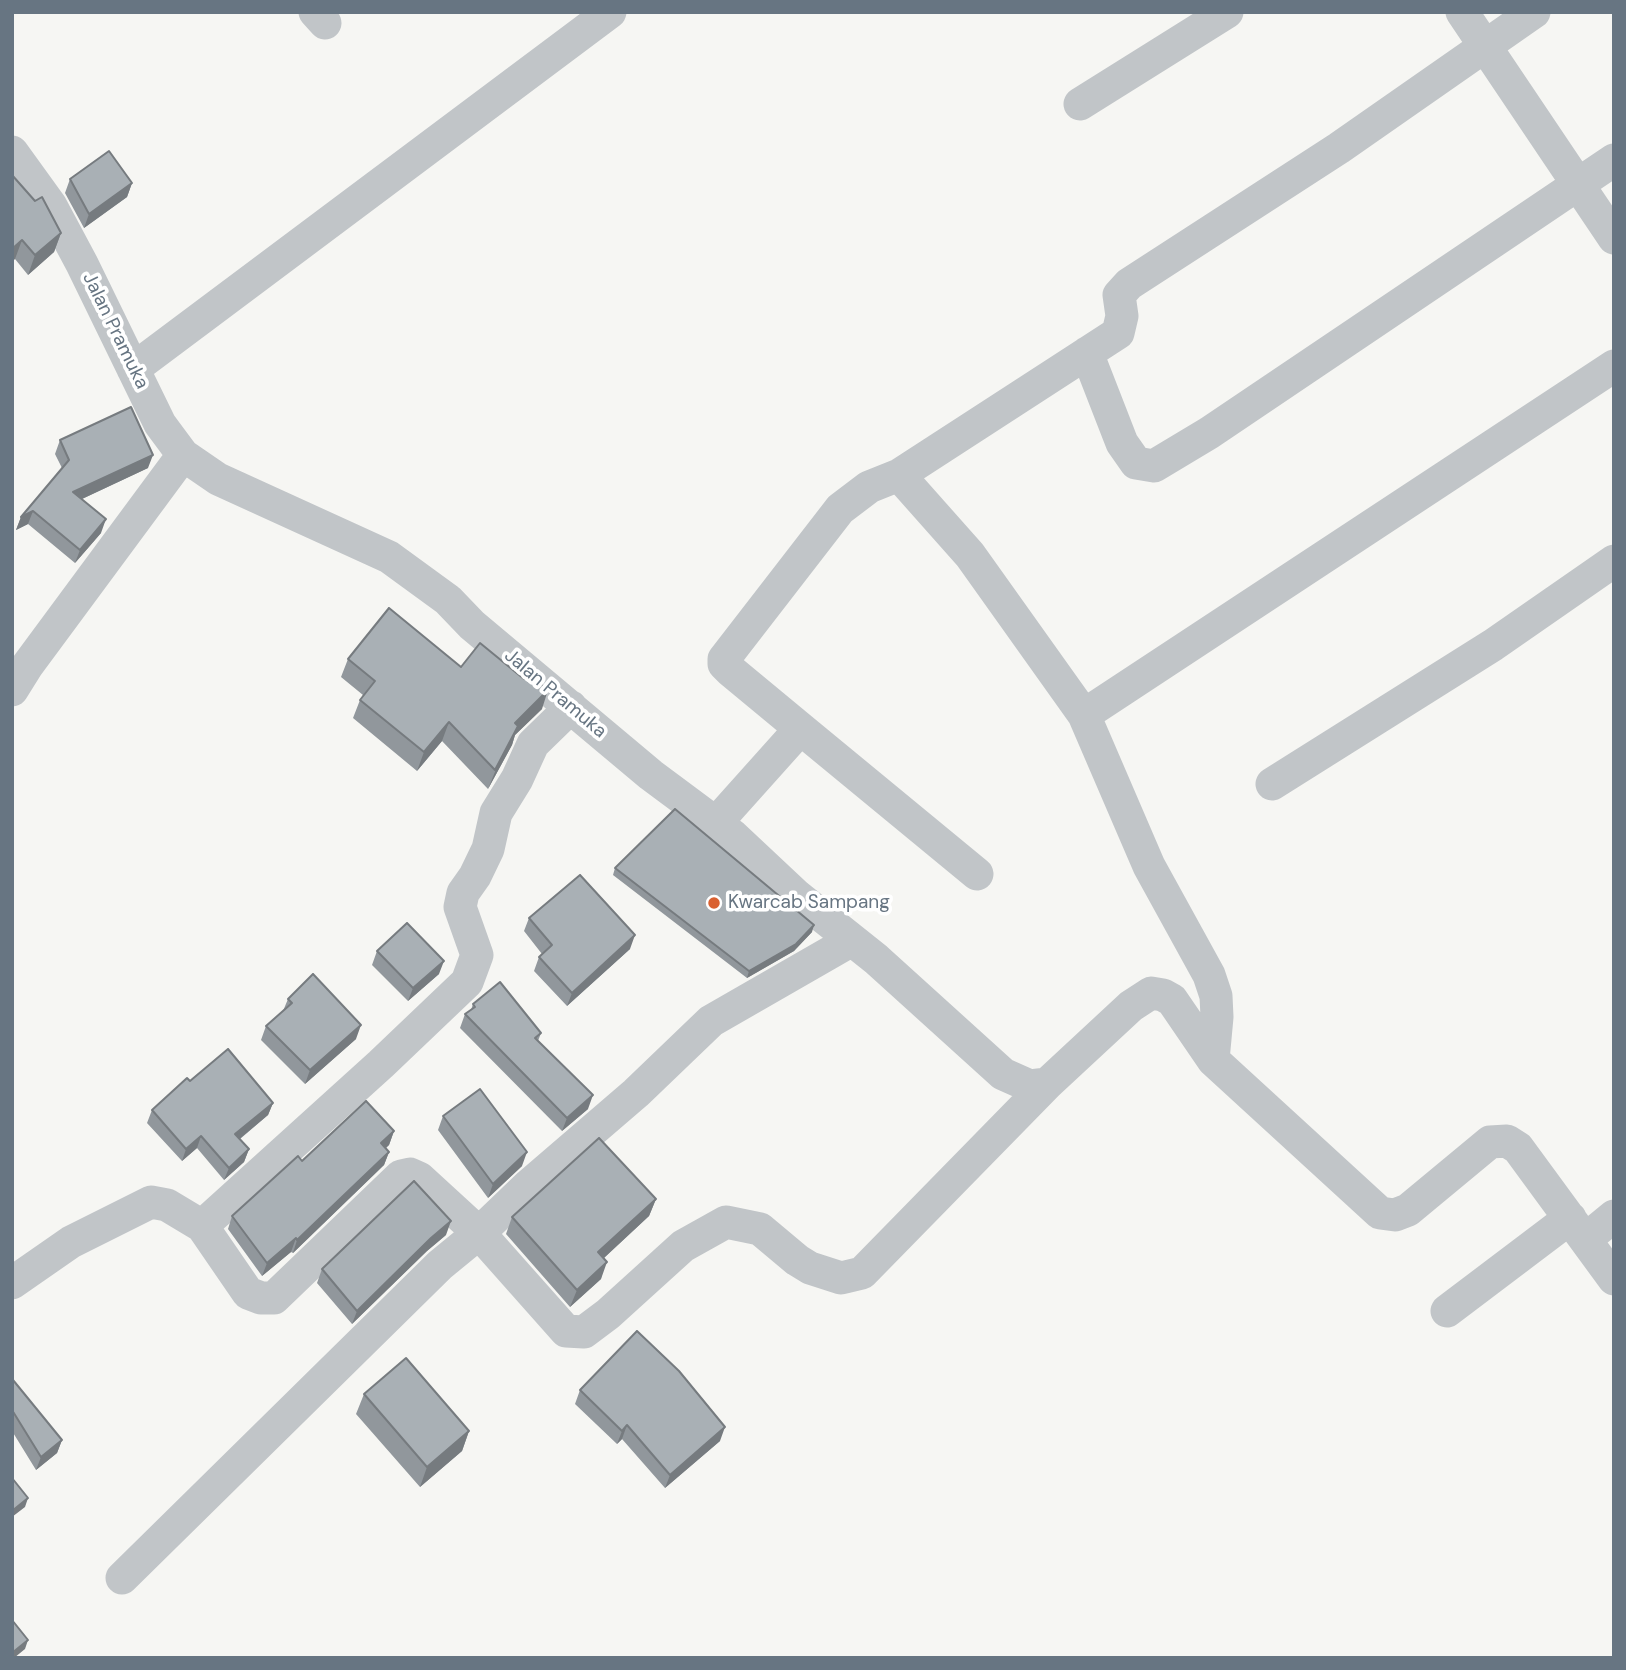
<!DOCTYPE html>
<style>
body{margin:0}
#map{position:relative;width:1626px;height:1670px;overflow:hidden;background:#f6f6f3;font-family:"DM Sans",sans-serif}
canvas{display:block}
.frame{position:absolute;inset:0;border:14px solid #677582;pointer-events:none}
</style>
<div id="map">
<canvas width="1626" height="1670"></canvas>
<div class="frame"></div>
</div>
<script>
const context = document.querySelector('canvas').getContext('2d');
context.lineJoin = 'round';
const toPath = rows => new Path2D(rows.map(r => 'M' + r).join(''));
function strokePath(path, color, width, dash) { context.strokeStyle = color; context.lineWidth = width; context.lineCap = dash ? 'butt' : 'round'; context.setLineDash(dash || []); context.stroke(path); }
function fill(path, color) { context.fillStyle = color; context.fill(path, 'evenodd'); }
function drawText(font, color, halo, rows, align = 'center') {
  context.font = font + ' "DM Sans",sans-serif'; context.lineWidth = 7; context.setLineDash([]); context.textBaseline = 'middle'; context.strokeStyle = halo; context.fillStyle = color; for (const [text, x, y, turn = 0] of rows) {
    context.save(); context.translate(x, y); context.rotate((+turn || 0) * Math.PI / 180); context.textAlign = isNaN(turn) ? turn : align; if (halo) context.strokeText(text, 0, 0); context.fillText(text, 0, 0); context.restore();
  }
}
strokePath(toPath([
 [315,12,325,23],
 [1462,12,1614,238],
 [1080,104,1227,12],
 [12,152,51,206,82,264,160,424,183,455,218,479,389,557,448,600,472,625,651,775,733,836,797,896,876,959,1003,1074,1030,1086,1047,1084,1131,1006,1151,993,1163,995,1172,1000,1213,1060,1380,1213,1395,1215,1408,1210,1490,1142,1507,1141,1518,1148,1614,1279],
 [1087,353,1122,443,1136,463,1154,466,1209,433,1614,160],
 [133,369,610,12],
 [899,475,970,555,1084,715,1149,866,1209,975,1216,996,1217,1017,1213,1060],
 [12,690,27,666,183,455],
 [1084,715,1614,366],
 [795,724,977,874],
 [1272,784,1493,645,1614,561],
 [716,823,793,737,795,724,731,671,724,664,724,659,840,509,869,487,899,475,1118,333,1122,316,1119,295,1129,284,1339,148,1534,12],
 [202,1226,381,1064,467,982,477,955,460,907,463,893,475,876,488,849,496,813,517,779,533,744,571,707],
 [1586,1239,1614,1216],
 [12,1283,71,1242,151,1202,167,1205,202,1226,248,1293,261,1298,274,1298,401,1176,410,1174,419,1178,479,1233,529,1185,636,1093,711,1021,852,940],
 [1447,1311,1570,1218],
 [122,1578,440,1265,479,1233,566,1331,584,1332,608,1314,683,1246,726,1222,760,1229,797,1260,810,1268,841,1278,862,1273,1047,1084]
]), '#c1c5c8', 33);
fill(toPath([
 [12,175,61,233,54,252,28,275,15,259],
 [70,179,132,183,127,197,84,228,65,193],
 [60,440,148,468,82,499,101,533,75,563,28,524,16,530,21,517,62,468,55,454],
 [348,659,461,667,542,709,515,735,512,745,488,789,442,741,417,771,353,718,360,700,363,695,341,677],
 [615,868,812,932,794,951,747,978,613,875],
 [529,918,630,949,567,1006,534,971,539,957,542,954,524,931],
 [377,951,439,974,408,1001,372,965],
 [288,999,356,1039,305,1084,261,1040,266,1026,283,1011],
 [473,1004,541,1033,538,1041,588,1109,562,1131,460,1028,465,1014,471,1010],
 [190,1081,273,1103,268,1115,240,1139,249,1149,244,1162,224,1180,197,1148,182,1161,147,1123,152,1110],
 [443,1116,522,1166,488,1198,438,1130],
 [394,1131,389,1145,386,1148,389,1152,384,1165,293,1253,291,1252,262,1276,228,1229,232,1216,302,1161],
 [656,1199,649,1216,604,1258,601,1279,570,1307,506,1234,512,1217],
 [446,1235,427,1251,352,1324,317,1283,322,1269],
 [12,1381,62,1440,57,1453,36,1470,12,1431],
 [580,1390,720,1441,665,1488,622,1439,617,1444,575,1404],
 [364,1394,469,1431,462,1451,420,1487,356,1414]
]), '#91979c');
fill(toPath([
 [132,183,127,197,84,228,89,214],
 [61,233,54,252,28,275,35,255],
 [22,240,15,259,12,262,12,249],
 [153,455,148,468,69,505,73,492],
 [33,511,28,524,16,530,21,517],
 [106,519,101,533,75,563,80,550],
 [548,690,542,709,515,735,512,745,488,789,515,723],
 [449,722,442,741,417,771,424,752],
 [814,925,812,932,794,951,747,978,749,971],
 [635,935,630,949,567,1006,572,993],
 [444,961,439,974,408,1001,413,988],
 [361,1025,356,1039,305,1084,310,1070],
 [593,1095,588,1109,562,1131,567,1118],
 [273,1103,268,1115,231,1146,235,1134],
 [394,1131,389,1145,376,1156,381,1143],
 [201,1136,197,1148,182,1161,186,1149],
 [249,1149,244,1162,224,1180,229,1168],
 [389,1152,384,1165,293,1253,297,1240],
 [527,1152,522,1166,488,1198,493,1184],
 [656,1199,649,1216,592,1269,598,1252],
 [451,1221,446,1235,427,1251,352,1324,357,1311,431,1238],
 [296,1238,291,1252,262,1276,267,1263],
 [607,1262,601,1279,570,1307,577,1290],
 [627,1425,622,1439,617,1444,622,1431],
 [725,1427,720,1441,665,1488,670,1475],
 [469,1431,462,1451,420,1487,427,1467],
 [62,1440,57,1453,36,1470,41,1457],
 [28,1498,25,1507,12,1517,12,1511],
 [28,1640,25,1649,14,1658,12,1658,12,1653]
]), '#767b7f');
const building = toPath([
 [109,151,132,183,89,214,70,179,109,151],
 [12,175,35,201,42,197,61,233,35,255,22,240,12,249,12,175],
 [131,407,153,455,73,492,106,519,80,550,33,511,21,517,69,460,60,440,131,407],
 [389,608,461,667,480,643,524,679,529,674,548,690,515,723,518,726,495,770,449,722,424,752,360,700,375,681,348,659,389,608],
 [675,809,814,925,796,944,749,971,615,868,675,809],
 [580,875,635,935,572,993,539,957,552,945,529,918,580,875],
 [407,923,444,961,413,988,377,951,407,923],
 [313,974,361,1025,310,1070,266,1026,292,1003,288,999,313,974],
 [500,982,541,1033,535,1038,593,1095,567,1118,465,1014,475,1007,473,1004,500,982],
 [228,1049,273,1103,235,1134,249,1149,229,1168,201,1136,186,1149,152,1110,187,1078,190,1081,228,1049],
 [480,1089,527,1152,493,1184,443,1116,480,1089],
 [366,1101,394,1131,381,1143,389,1152,297,1240,296,1238,267,1263,232,1216,298,1156,302,1161,366,1101],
 [599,1138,656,1199,598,1252,607,1262,577,1290,512,1217,599,1138],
 [414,1181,451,1221,431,1238,357,1311,322,1269,414,1181],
 [637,1331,679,1371,725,1427,670,1475,627,1425,622,1431,580,1390,637,1331],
 [406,1358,469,1431,427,1467,364,1394,406,1358],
 [13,1380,62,1440,41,1457,12,1410,12,1381,13,1380],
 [12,1478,28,1498,12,1511,12,1478],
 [12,1620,28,1640,12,1653,12,1620]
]);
fill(building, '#a9b0b5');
strokePath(building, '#767b7f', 2);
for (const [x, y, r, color] of [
 [714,903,7,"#d96030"]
]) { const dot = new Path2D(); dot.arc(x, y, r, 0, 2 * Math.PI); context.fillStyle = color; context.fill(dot); strokePath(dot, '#fff', 2.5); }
drawText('19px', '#677582', '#fff', [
 ["Jalan Pramuka",115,331,64],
 ["Jalan Pramuka",555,694,40]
]);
drawText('19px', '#677582', '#fff', [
 ["Kwarcab Sampang",728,903]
], 'left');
</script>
